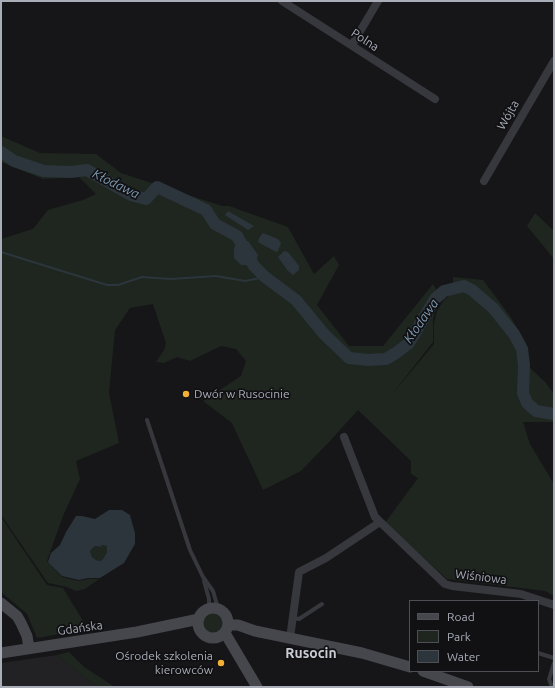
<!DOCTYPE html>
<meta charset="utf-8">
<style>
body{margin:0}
#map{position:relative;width:555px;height:688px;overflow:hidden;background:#161618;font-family:Ubuntu,sans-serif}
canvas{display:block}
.frame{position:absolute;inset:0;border:2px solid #a8adb8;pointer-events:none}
.legend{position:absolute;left:409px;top:600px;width:130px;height:72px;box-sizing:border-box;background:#111113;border:1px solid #4d4f55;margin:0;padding:5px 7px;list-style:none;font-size:12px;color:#a8adb8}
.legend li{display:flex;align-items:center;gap:8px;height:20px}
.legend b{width:20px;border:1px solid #4d4f55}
</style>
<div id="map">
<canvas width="555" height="688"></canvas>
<div class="frame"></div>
<ul class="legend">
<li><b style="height:5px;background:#45474d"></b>Road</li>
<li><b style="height:11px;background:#1e261f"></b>Park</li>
<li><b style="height:11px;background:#2c353c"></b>Water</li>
</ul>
</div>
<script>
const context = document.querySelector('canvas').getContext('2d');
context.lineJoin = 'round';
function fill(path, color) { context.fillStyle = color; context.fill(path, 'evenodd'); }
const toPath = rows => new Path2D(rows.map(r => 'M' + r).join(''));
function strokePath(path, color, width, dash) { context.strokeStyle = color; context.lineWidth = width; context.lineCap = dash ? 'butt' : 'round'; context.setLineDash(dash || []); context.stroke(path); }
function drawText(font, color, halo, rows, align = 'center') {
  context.font = font + ' Ubuntu,sans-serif'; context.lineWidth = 3.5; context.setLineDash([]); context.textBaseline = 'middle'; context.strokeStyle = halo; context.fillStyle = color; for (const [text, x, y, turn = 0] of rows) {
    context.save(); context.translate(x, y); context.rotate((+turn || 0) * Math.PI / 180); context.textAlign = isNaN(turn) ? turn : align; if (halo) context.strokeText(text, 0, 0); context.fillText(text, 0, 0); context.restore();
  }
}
fill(toPath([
 [57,655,97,687,1,687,1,663]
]), '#222225');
fill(toPath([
 [1,136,40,153,96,154,121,173,222,206,229,206,288,227,314,274,334,256,339,265,317,305,349,346,383,346,433,284,442,299,436,308,433,319,433,342,390,397,434,344,434,323,437,311,444,300,451,294,453,294,453,277,483,280,510,316,526,343,528,366,546,383,554,394,554,422,523,422,530,444,554,484,554,596,545,591,447,579,385,523,418,478,411,474,411,461,358,410,330,441,301,471,263,490,232,423,203,401,241,376,246,361,236,349,221,346,190,361,177,357,164,363,156,362,164,350,166,343,153,304,130,308,115,330,109,393,119,443,76,461,80,479,63,516,47,561,62,577,79,581,88,579,99,579,85,589,76,591,67,587,48,583,1,515,1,239,33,229,48,210,83,200,96,194,79,177,43,179,1,162],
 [535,213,554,231,554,259,527,226],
 [1,517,47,585,63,588,88,629,37,638,27,614,1,592],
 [102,544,107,546,107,552,103,559,100,561,96,560,92,557,90,551,95,546,101,547],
 '203 623a10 10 0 1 1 20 0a10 10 0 1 1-20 0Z',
 [69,652,84,667,115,687,97,687,57,655]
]), '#1e261f');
fill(toPath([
 [228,211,254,226,248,230,225,215],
 [263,233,278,239,281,243,278,251,276,252,258,242,259,238],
 [236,240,248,241,258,255,257,259,247,265,241,265,234,258,234,250],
 [284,251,288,252,299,266,299,270,293,275,288,271,278,257],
 [109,510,122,510,130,515,135,533,135,544,124,563,100,578,88,578,79,580,62,576,48,562,51,553,60,545,66,532,76,516,82,516,95,519],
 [102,545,107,546,107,552,103,559,100,561,96,560,92,557,90,551,95,546,101,547]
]), '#2c353c');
strokePath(toPath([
 [1,252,107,285,118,285,142,277,171,279,216,276,245,281,265,277]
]), '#2c353c', 2);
strokePath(toPath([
 [1,152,14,161,44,171,71,172,87,170,131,195,146,199,157,187,206,210,215,224,237,236,254,266,265,277,296,300,324,334,349,358,368,360,386,359,396,353,409,343,435,299,444,291,464,286,472,290,493,308,514,334,522,349,524,365,523,393,527,403,536,411,554,414]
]), '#2c353c', 12);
strokePath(toPath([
 [147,420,190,550,203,577,213,591,218,608],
 [204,581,209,599,209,608],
 [293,618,299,619,322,604],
 [538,653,554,658],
 [552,687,549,679,554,663]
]), '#37383d', 4);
strokePath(toPath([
 [282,1,435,99],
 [352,45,378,1],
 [484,181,554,61],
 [344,437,375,517,445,584,452,586,521,594,554,605],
 [290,638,299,572,326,558,380,522]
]), '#37383d', 8);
strokePath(toPath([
 [1,603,17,616,21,623,27,636,29,648],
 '198 623a15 15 0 1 1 30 0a15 15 0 1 1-30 0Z',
 [229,625,238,625,255,631,362,653,410,667],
 [225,633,257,687],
 [1,653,137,632,199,619],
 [423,671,468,687]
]), '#45474d', 11);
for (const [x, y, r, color] of [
 [186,394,4,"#f2b134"],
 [221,663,4,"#f2b134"]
]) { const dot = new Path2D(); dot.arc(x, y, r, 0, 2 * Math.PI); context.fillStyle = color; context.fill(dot); strokePath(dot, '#111113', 1.5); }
drawText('12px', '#a8adb8', '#111113', [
 ["Polna",365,40,33],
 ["Wójta",508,115,-60],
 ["Wiśniowa",481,577,7],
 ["Gdańska",80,628,-8]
]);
drawText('12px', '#a8adb8', '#111113', [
 ["Dwór w Rusocinie",194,394],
 ["Ośrodek szkolenia",213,656,"right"],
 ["kierowców",213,670,"right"]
], 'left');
drawText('italic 13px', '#7f9bb3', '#111113', [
 ["Kłodawa",116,184,26],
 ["Kłodawa",421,321,-55]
]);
drawText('bold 14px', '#c9ccd4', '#111113', [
 ["Rusocin",311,653]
]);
</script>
